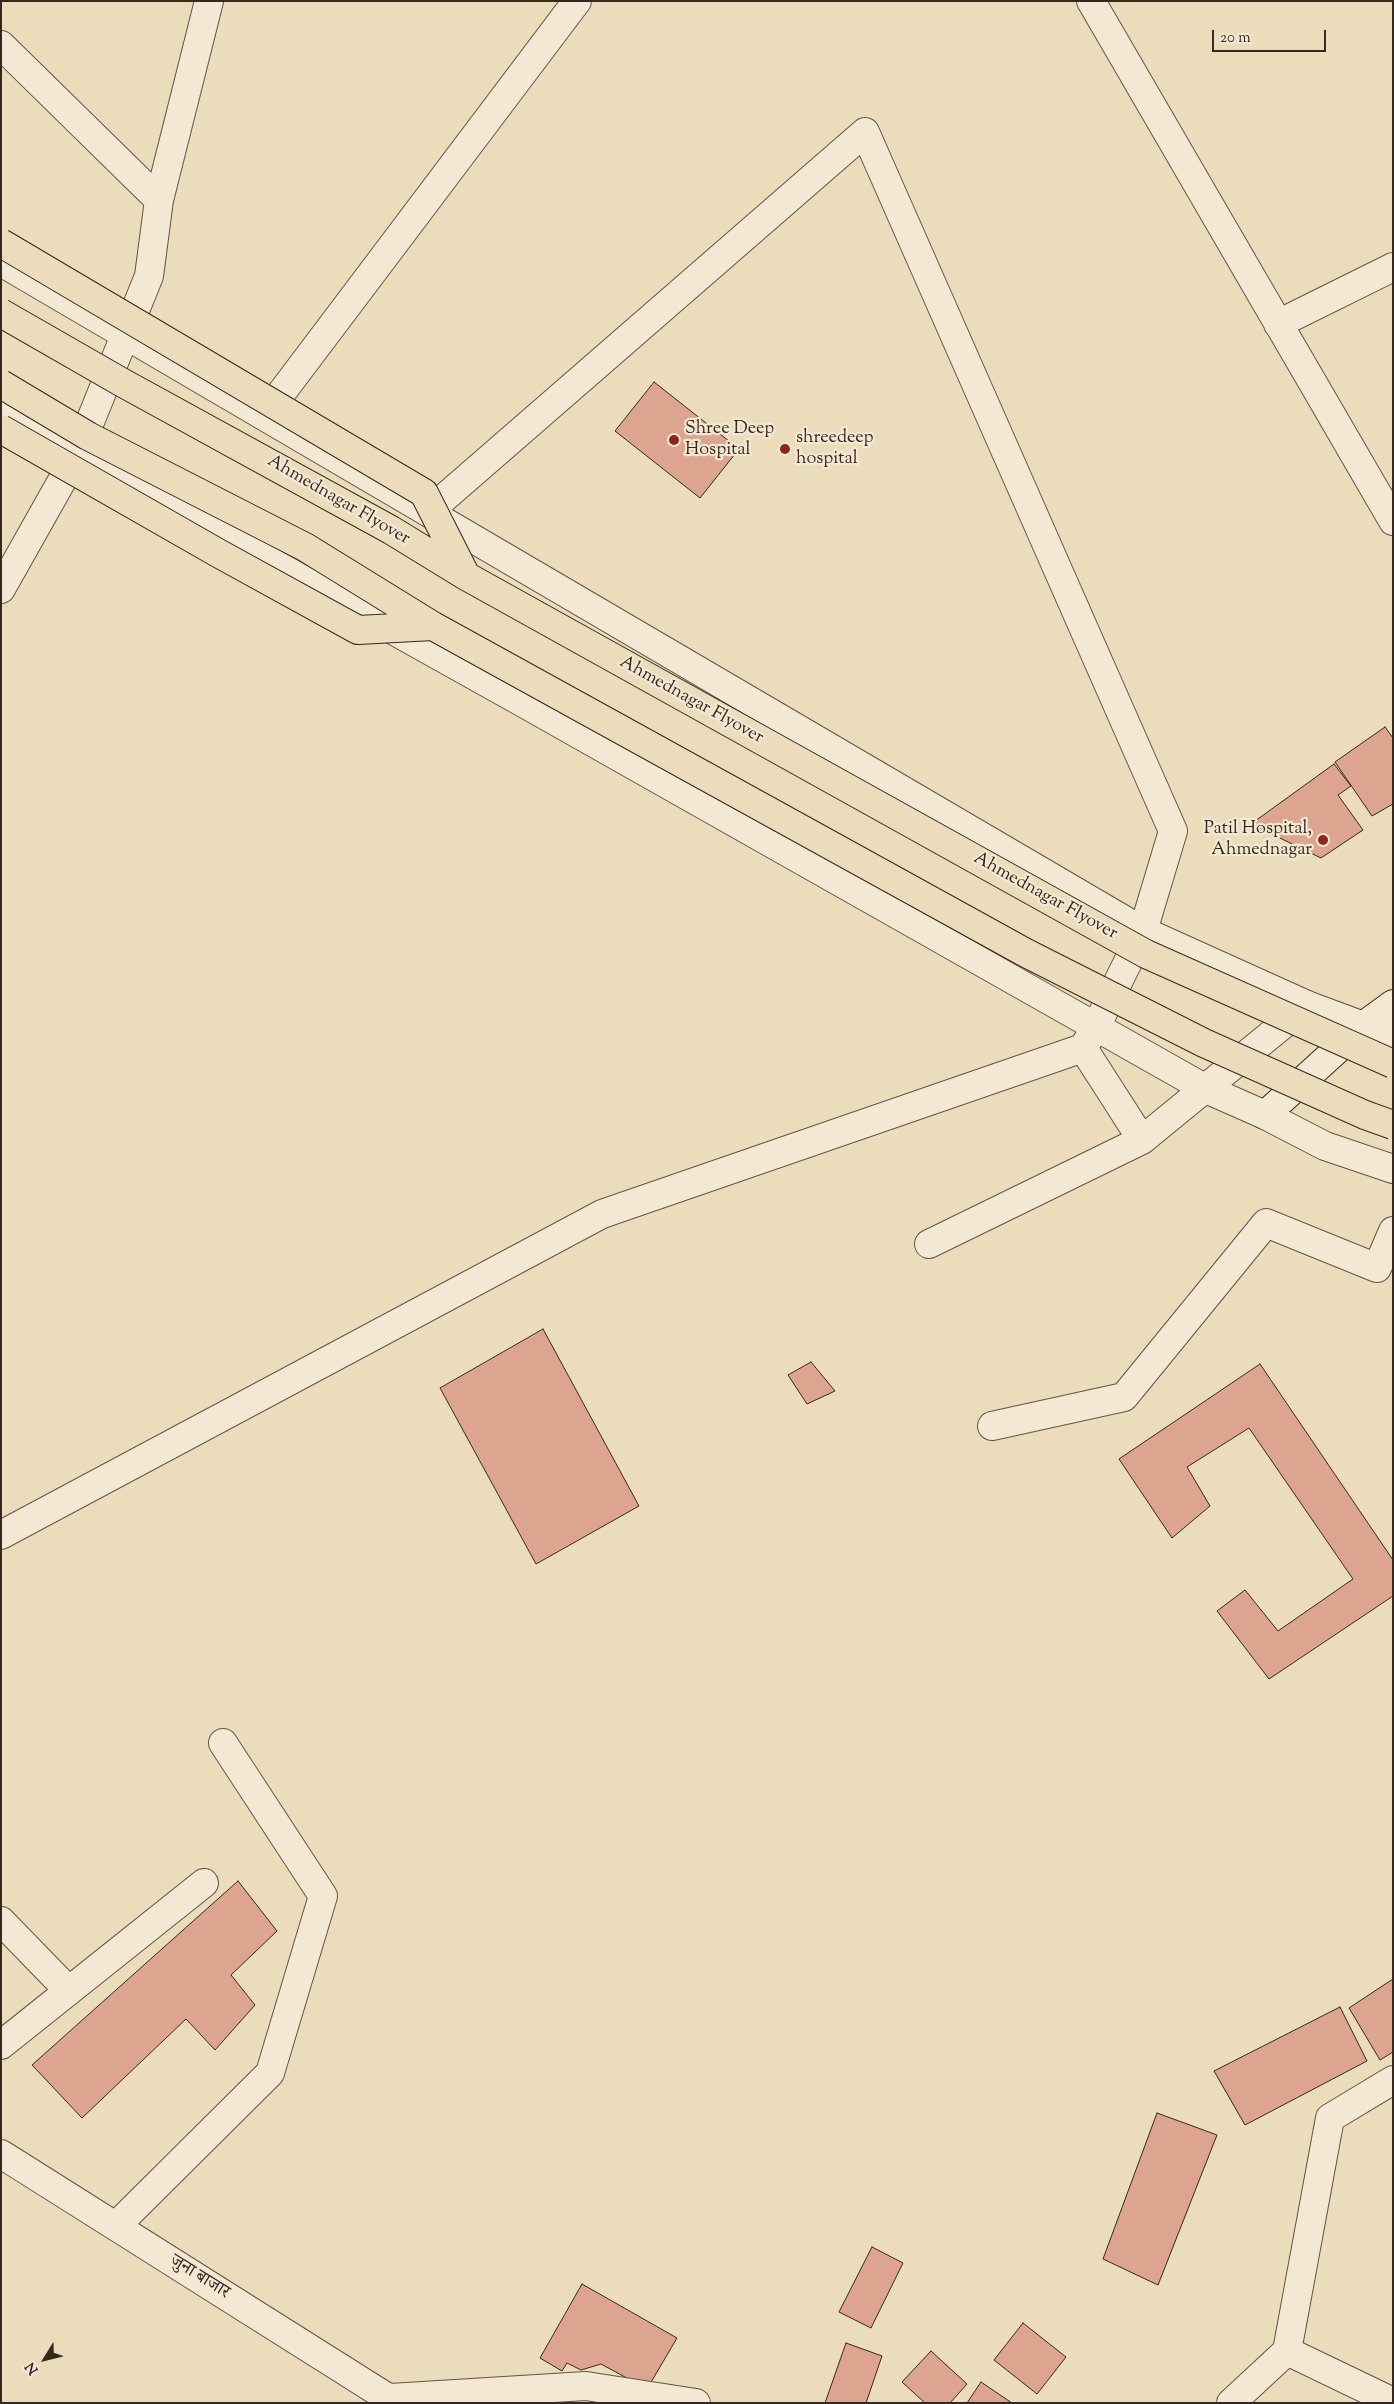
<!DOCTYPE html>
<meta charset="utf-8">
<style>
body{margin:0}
#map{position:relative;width:1394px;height:2404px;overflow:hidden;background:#ebdcbb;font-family:"Sorts Mill Goudy",serif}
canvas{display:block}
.frame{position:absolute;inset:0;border:2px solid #37271e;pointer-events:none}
.north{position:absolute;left:20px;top:2334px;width:50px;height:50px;-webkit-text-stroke:4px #f2e8d3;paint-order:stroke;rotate:234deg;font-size:14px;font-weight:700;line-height:20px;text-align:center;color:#37271e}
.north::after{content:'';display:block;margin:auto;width:18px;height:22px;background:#37271e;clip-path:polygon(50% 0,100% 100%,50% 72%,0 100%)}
.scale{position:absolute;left:1212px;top:30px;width:114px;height:22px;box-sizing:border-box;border:2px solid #37271e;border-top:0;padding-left:6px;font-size:15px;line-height:18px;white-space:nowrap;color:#37271e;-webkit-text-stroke:4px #f2e8d3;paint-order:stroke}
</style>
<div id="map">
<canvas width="1394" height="2404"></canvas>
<div class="frame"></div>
<div class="north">N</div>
<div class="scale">20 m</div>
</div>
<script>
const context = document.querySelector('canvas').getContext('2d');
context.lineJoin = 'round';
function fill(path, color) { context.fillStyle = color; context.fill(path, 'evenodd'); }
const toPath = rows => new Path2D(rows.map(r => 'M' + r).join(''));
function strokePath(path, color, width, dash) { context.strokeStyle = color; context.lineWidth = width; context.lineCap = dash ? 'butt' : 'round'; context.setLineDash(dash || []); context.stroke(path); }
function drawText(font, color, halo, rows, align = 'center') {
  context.font = font + ' "Sorts Mill Goudy","Noto Serif Devanagari",serif'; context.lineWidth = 4.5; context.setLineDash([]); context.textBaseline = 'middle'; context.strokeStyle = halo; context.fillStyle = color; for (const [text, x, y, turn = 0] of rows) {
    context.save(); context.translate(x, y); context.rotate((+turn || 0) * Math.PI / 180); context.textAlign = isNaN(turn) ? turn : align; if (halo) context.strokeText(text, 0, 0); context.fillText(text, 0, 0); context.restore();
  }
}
const building = toPath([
 [654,382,739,449,700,498,615,431,654,382],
 [1385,727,1393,738,1393,804,1372,816,1335,762,1385,727],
 [1334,764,1351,786,1338,795,1363,830,1321,858,1251,824,1334,764],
 [543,1329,639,1506,536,1564,440,1388,543,1329],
 [811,1362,835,1391,807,1404,788,1375,811,1362],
 [1260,1364,1393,1560,1393,1596,1269,1679,1217,1611,1245,1590,1278,1631,1353,1579,1249,1428,1187,1467,1210,1506,1172,1538,1119,1459,1260,1364],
 [238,1881,277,1931,231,1975,255,2005,215,2050,186,2019,82,2118,32,2065,238,1881],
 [1393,1979,1393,2052,1380,2060,1349,2008,1393,1979],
 [1340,2007,1367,2061,1245,2125,1214,2071,1340,2007],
 [1157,2113,1217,2135,1158,2285,1103,2259,1157,2113],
 [872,2247,903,2263,871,2328,839,2312,872,2247],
 [582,2284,677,2338,647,2389,601,2364,581,2370,567,2363,562,2371,540,2358,582,2284],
 [1023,2323,1066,2357,1037,2394,994,2360,1023,2323],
 [846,2343,882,2356,866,2403,825,2403,846,2343],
 [931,2351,967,2384,950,2403,925,2403,902,2382,931,2351],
 [981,2382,1012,2403,967,2403,981,2382]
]);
fill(building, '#dda58f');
strokePath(building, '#37271e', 1);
const minor = toPath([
 [1091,1,1393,521],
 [1,45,159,200],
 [1278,324,1393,267],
 [264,416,577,1],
 [1,589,77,454,149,276,159,200,209,1],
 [1142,1140,1307,1005],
 [929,1244,1142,1140,1083,1048],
 [992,1426,1124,1397,1266,1223,1377,1268,1393,1231],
 [1,1535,602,1214,1083,1048,1096,1027,1143,931,1173,831,865,132,428,512],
 [1,1921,69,1991],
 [1,2045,204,1883],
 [116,2226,270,2073,323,1896,223,1743],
 [1287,2351,1330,2118,1393,2080],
 [1231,2403,1287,2351,1393,2402]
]);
const tertiary = toPath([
 [1,262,1143,931,1307,1005,1393,1037],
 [1,411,527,705,1206,1089,1265,1115,1325,1146,1393,1169],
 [1,2154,396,2403],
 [390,2398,586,2386,696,2403]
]);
const secondary = toPath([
 [1265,1115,1363,1026,1393,1004]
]);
strokePath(minor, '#645445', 30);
strokePath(tertiary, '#645445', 30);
strokePath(secondary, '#37271e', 30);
strokePath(minor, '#f2e8d3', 28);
strokePath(tertiary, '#f2e8d3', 28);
strokePath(secondary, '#f2e8d3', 28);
const trunkBridge = toPath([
 [1,243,424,493,466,576],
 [1,313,123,383,391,530,466,576,1146,954,1393,1064],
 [1,384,88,436,305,547,433,626,1026,953,1204,1043,1365,1115,1393,1125],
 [1,429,218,553,358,630,433,626]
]);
strokePath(trunkBridge, '#37271e', 30, []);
strokePath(trunkBridge, '#ebdcbb', 28);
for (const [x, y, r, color] of [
 [674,440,6,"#8f2418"],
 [785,449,6,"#8f2418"],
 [1323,840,6,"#8f2418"]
]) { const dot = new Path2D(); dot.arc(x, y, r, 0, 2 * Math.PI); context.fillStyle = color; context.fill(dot); strokePath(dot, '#f2e8d3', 2); }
drawText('18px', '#37271e', '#f2e8d3', [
 ["Shree Deep",685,430],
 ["Hospital",685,451],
 ["shreedeep",796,439],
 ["hospital",796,460],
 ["Patil Hospital,",1312,830,"right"],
 ["Ahmednagar",1312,851,"right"]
], 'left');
drawText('18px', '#37271e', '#f2e8d3', [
 ["Ahmednagar Flyover",338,501,30],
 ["Ahmednagar Flyover",691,701,29],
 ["Ahmednagar Flyover",1045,897,29],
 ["जुना बाजार",199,2278,32]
]);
</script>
